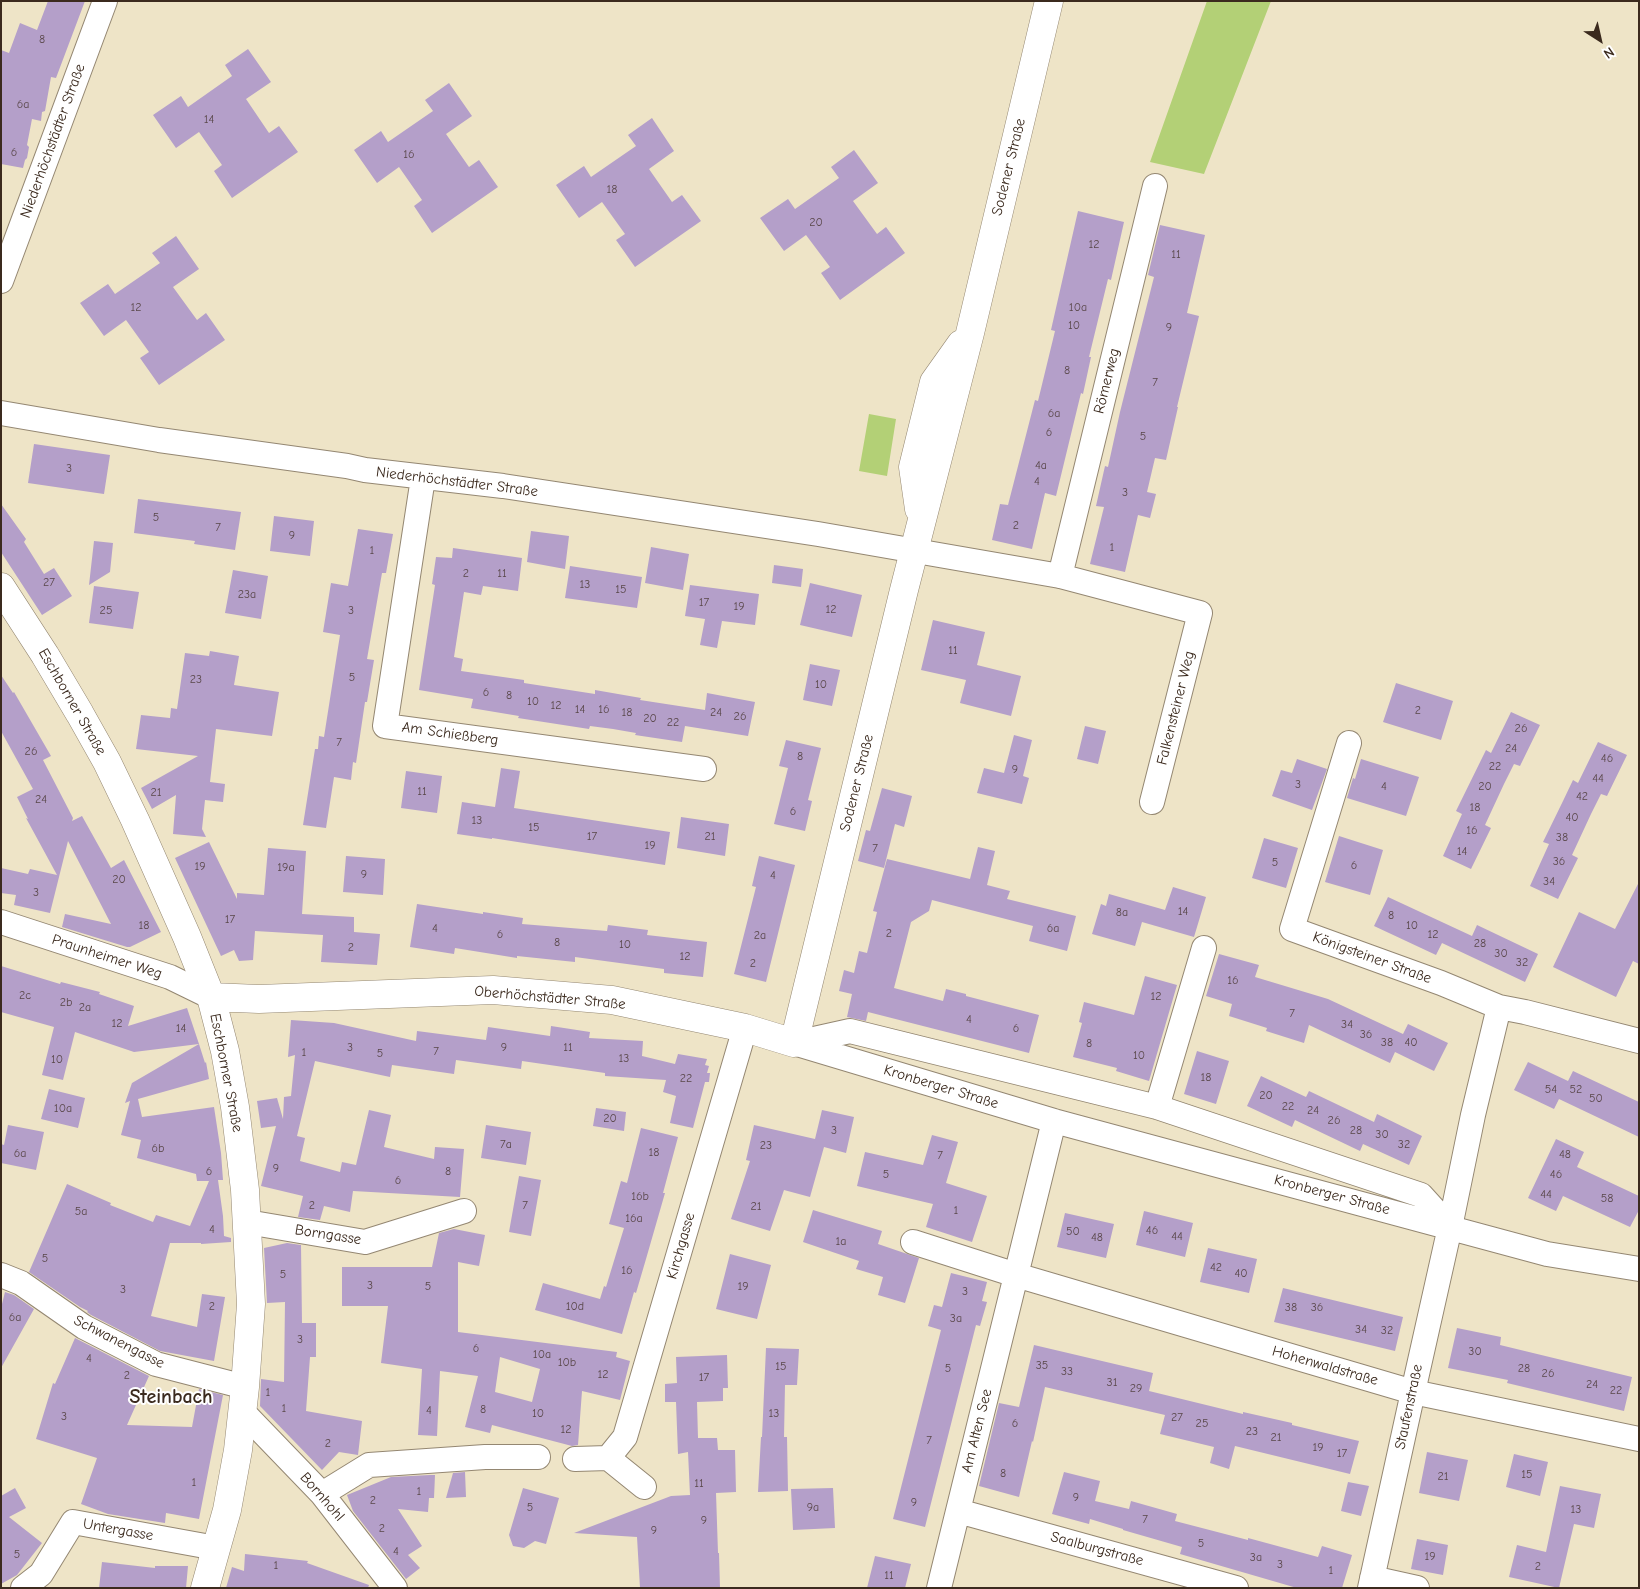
<!DOCTYPE html>
<meta charset="utf-8">
<style>
body{margin:0}
#map{position:relative;width:1640px;height:1589px;overflow:hidden;background:#eee4c7;font-family:"Comic Neue",sans-serif}
canvas{display:block}
.frame{position:absolute;inset:0;border:2px solid #3b2a1e;pointer-events:none}
.north{position:absolute;left:1575px;top:15px;width:50px;height:50px;-webkit-text-stroke:4px #fff;paint-order:stroke;rotate:145deg;font-size:14px;font-weight:700;line-height:20px;text-align:center;color:#3b2a1e}
.north::after{content:'';display:block;margin:auto;width:18px;height:22px;background:#3b2a1e;clip-path:polygon(50% 0,100% 100%,50% 72%,0 100%)}
</style>
<div id="map">
<canvas width="1640" height="1589"></canvas>
<div class="frame"></div>
<div class="north">N</div>
</div>
<script>
const context = document.querySelector('canvas').getContext('2d');
context.lineJoin = 'round';
function fill(path, color) { context.fillStyle = color; context.fill(path, 'evenodd'); }
const toPath = rows => new Path2D(rows.map(r => 'M' + r).join(''));
function strokePath(path, color, width, dash) { context.strokeStyle = color; context.lineWidth = width; context.lineCap = dash ? 'butt' : 'round'; context.setLineDash(dash || []); context.stroke(path); }
function drawText(font, color, halo, rows, align = 'center') {
  context.font = font + ' "Comic Neue",sans-serif'; context.lineWidth = 4; context.setLineDash([]); context.textBaseline = 'middle'; context.strokeStyle = halo; context.fillStyle = color; for (const [text, x, y, turn = 0] of rows) {
    context.save(); context.translate(x, y); context.rotate((+turn || 0) * Math.PI / 180); context.textAlign = isNaN(turn) ? turn : align; if (halo) context.strokeText(text, 0, 0); context.fillText(text, 0, 0); context.restore();
  }
}
fill(toPath([
 [1207,1,1271,1,1204,174,1150,162],
 [869,414,896,419,887,476,859,471]
]), '#b3d076');
fill(toPath([
 [48,1,85,1,56,78,51,77,45,111,42,112,41,121,32,119,27,145,29,147,27,158,25,160,23,168,1,164,1,50,9,53,20,23,37,30],
 [248,49,271,82,246,99,269,133,279,126,298,152,232,198,214,171,222,165,199,132,176,148,153,115,181,96,188,107,232,76,225,65],
 [449,83,472,116,446,134,469,167,479,160,498,187,432,233,414,206,422,200,399,167,377,183,354,150,381,131,388,142,433,111,425,100],
 [652,118,674,151,649,169,672,202,682,195,701,221,635,267,616,240,625,234,602,202,579,218,556,185,584,166,591,177,636,146,628,135],
 [854,150,878,183,853,201,877,234,886,227,905,253,840,300,821,273,830,267,806,235,784,251,760,218,788,199,795,209,839,178,831,167],
 [1078,211,1124,222,1111,280,1108,279,1089,357,1091,357,1083,394,1081,393,1056,496,1045,493,1032,549,992,540,1000,504,1008,505,1035,400,1038,401,1055,331,1051,330],
 [1160,225,1205,235,1187,313,1199,316,1177,407,1178,407,1166,460,1155,458,1147,492,1156,494,1150,518,1138,515,1125,572,1090,564,1104,507,1096,506,1105,466,1108,467,1120,412,1154,277,1148,275],
 [176,236,199,269,173,287,197,320,206,313,225,340,159,385,140,358,149,352,126,320,104,336,80,303,108,284,115,294,160,263,152,253],
 [34,444,110,455,104,494,28,483],
 [138,499,241,512,235,550,194,544,195,541,134,533],
 [1,504,26,539,24,542,44,574,54,568,72,596,42,615,1,552],
 [274,516,314,521,310,556,270,551],
 [358,529,393,534,386,573,382,573,367,659,374,660,367,702,365,702,356,763,353,762,351,780,334,777,326,828,303,825,315,749,318,749,319,736,324,737,340,635,323,632,331,583,348,586],
 [531,531,569,536,565,569,527,562],
 [94,541,113,543,110,572,89,585],
 [651,547,689,554,683,590,645,583],
 [453,548,522,558,518,591,483,586,481,595,464,592,454,657,463,659,461,671,524,680,524,683,595,694,595,690,641,698,640,700,705,710,707,693,755,702,748,736,685,726,682,742,635,735,636,733,613,729,590,726,589,729,518,718,519,716,471,708,473,699,419,690,435,585,432,584,436,557,452,558],
 [774,565,803,569,801,587,772,583],
 [570,566,642,577,637,608,565,598],
 [233,570,268,576,261,619,225,613],
 [810,583,862,595,852,637,800,625],
 [690,585,759,594,755,625,722,621,717,648,700,645,705,619,685,616],
 [94,586,139,592,133,629,89,623],
 [933,620,985,632,977,665,1021,676,1011,716,960,703,966,680,921,670],
 [210,651,239,656,234,685,279,692,272,736,216,729,210,782,225,784,223,802,205,800,202,829,206,837,173,834,176,795,152,809,141,788,198,756,136,749,141,715,170,718,171,708,177,709,185,653,209,656],
 [810,664,840,670,832,706,803,700],
 [1,675,13,693,14,692,51,756,43,760,73,818,72,821,82,816,111,868,124,860,161,932,130,947,127,947,62,927,65,914,111,924,68,841,50,913,14,905,16,895,1,893,1,868,28,874,30,869,57,875,26,818,28,819,17,797,33,789,1,731],
 [1396,683,1453,701,1441,740,1383,722],
 [1511,712,1540,725,1520,766,1514,764,1504,784,1485,825,1491,828,1471,869,1443,856,1462,814,1456,811,1486,750,1491,753],
 [1085,726,1106,731,1098,764,1077,759],
 [1014,735,1032,740,1023,776,1029,778,1022,804,977,793,984,768,1004,773],
 [786,740,821,748,808,800,812,801,805,831,774,824,788,768,779,766],
 [1598,742,1627,755,1607,796,1601,794,1591,814,1572,855,1578,858,1558,899,1530,886,1549,844,1543,842,1563,801,1573,780,1578,783],
 [1297,759,1327,769,1312,810,1272,796,1281,770,1292,773],
 [1361,759,1419,777,1406,816,1347,798,1353,778,1355,779],
 [501,768,520,771,514,808,670,832,665,865,492,838,492,839,457,834,462,802,495,807],
 [406,771,442,776,437,813,401,808],
 [882,788,912,796,904,827,895,824,884,868,858,861,866,830,870,831],
 [681,817,729,824,725,856,677,848],
 [1339,836,1383,850,1370,895,1325,882],
 [1264,838,1298,848,1286,888,1252,878],
 [209,842,237,899,237,893,264,895,268,848,306,851,302,914,354,917,354,932,380,934,377,965,321,962,323,935,255,931,253,960,239,961,234,950,221,956,175,858],
 [978,847,995,851,987,885,1010,891,1007,899,1076,916,1067,951,1029,941,1033,926,932,900,929,911,911,922,894,988,943,1001,946,989,966,994,966,996,1039,1015,1029,1053,868,1012,866,1021,847,1017,852,994,839,991,844,970,854,973,859,951,867,953,877,912,873,911,887,859,970,879],
 [346,856,385,859,383,895,343,892],
 [759,856,795,865,766,982,734,974,756,887,752,886],
 [1639,882,1639,964,1633,961,1616,997,1553,967,1579,912,1615,929],
 [1173,887,1206,897,1194,937,1142,922,1135,946,1092,934,1101,904,1106,906,1109,894,1165,910],
 [1388,897,1472,936,1477,925,1538,954,1525,982,1442,943,1436,955,1374,926],
 [417,904,483,914,483,912,523,918,522,924,607,931,608,925,648,930,647,935,707,942,703,977,664,973,664,969,575,957,575,962,517,956,517,958,455,948,454,954,410,947],
 [1219,954,1259,965,1255,977,1328,999,1403,1034,1408,1024,1448,1043,1434,1071,1395,1052,1390,1063,1309,1025,1304,1043,1266,1031,1267,1028,1229,1016,1232,1004,1206,996],
 [1,966,60,984,61,982,100,992,99,994,134,1006,128,1026,187,1008,199,1044,134,1052,75,1032,63,1080,42,1075,54,1027,1,1012],
 [1145,976,1177,985,1149,1081,1116,1071,1117,1068,1073,1057,1082,1023,1079,1022,1084,1002,1134,1015],
 [291,1020,334,1023,416,1041,417,1031,486,1040,488,1027,550,1036,551,1026,590,1032,589,1038,643,1041,642,1056,675,1064,678,1054,707,1059,705,1065,709,1066,707,1073,710,1073,709,1082,705,1082,693,1128,670,1123,676,1096,663,1092,666,1080,605,1076,605,1073,522,1061,521,1069,456,1060,454,1074,392,1065,390,1077,315,1061,297,1136,305,1138,300,1161,340,1172,342,1162,356,1165,369,1110,391,1115,384,1147,434,1159,435,1147,464,1149,460,1197,353,1191,350,1212,324,1206,320,1220,298,1217,303,1196,261,1186,276,1126,261,1128,257,1101,277,1098,283,1119,284,1097,291,1096,295,1055,288,1057],
 [199,1044,205,1063,206,1062,209,1079,138,1099,142,1117,214,1107,221,1153,223,1180,218,1180,223,1216,224,1236,231,1238,231,1242,201,1244,201,1243,170,1243,151,1316,197,1327,202,1294,225,1297,214,1361,160,1351,91,1315,87,1312,88,1311,80,1307,29,1272,67,1184,111,1203,110,1205,153,1222,156,1215,190,1226,209,1181,197,1181,196,1174,137,1158,141,1140,121,1135,130,1101,125,1103,132,1083],
 [1197,1051,1229,1061,1216,1104,1184,1094],
 [1528,1062,1568,1081,1573,1071,1639,1102,1639,1137,1559,1099,1554,1109,1514,1090],
 [1261,1076,1306,1097,1309,1091,1374,1122,1377,1114,1422,1136,1409,1165,1363,1144,1360,1151,1295,1120,1292,1127,1247,1106],
 [49,1089,85,1098,78,1128,41,1119],
 [596,1108,626,1112,624,1131,593,1126],
 [822,1110,854,1117,846,1153,824,1147,810,1197,784,1190,770,1231,731,1219,750,1161,746,1160,754,1125,815,1139],
 [8,1125,44,1132,36,1170,1,1163,1,1144,4,1145],
 [486,1125,531,1132,526,1165,481,1158],
 [641,1128,678,1137,663,1193,665,1193,646,1259,636,1293,634,1292,622,1334,535,1310,543,1283,600,1299,604,1286,606,1287,624,1228,609,1224,621,1181,627,1183],
 [932,1135,958,1142,946,1183,987,1196,972,1242,926,1227,933,1204,857,1186,865,1152,923,1165],
 [1556,1139,1584,1152,1577,1167,1639,1196,1639,1210,1630,1227,1563,1196,1556,1211,1528,1198],
 [519,1176,541,1180,531,1236,509,1232],
 [813,1210,882,1231,878,1244,919,1258,905,1303,878,1295,883,1277,856,1269,859,1261,803,1242],
 [1144,1211,1193,1223,1185,1257,1136,1245],
 [1065,1213,1114,1224,1106,1258,1057,1247],
 [454,1229,485,1235,479,1266,458,1262,458,1332,617,1352,616,1357,630,1361,620,1400,582,1391,578,1445,572,1446,492,1425,490,1433,465,1427,478,1376,440,1371,437,1436,418,1435,422,1369,381,1363,388,1306,342,1306,342,1267,432,1267,439,1233],
 [500,1357,540,1369,532,1402,495,1392],
 [287,1243,301,1245,302,1323,316,1323,316,1357,310,1357,306,1411,362,1421,358,1455,339,1452,322,1470,260,1406,261,1379,284,1382,285,1302,267,1303,264,1248],
 [1208,1248,1257,1259,1249,1293,1200,1282],
 [730,1254,771,1265,757,1319,716,1309],
 [951,1273,987,1282,982,1301,987,1302,980,1326,976,1325,925,1527,893,1519,941,1330,928,1326,934,1305,942,1307],
 [1283,1288,1403,1317,1395,1351,1274,1322],
 [5,1292,14,1295,34,1309,1,1368,1,1308],
 [1457,1328,1501,1337,1500,1345,1632,1377,1624,1411,1507,1383,1508,1380,1448,1368],
 [75,1338,149,1376,127,1425,192,1427,199,1389,223,1395,199,1519,166,1513,165,1523,108,1514,81,1504,97,1458,36,1439,53,1383,55,1384],
 [1034,1345,1153,1373,1149,1391,1243,1414,1243,1412,1292,1423,1292,1425,1359,1441,1350,1474,1235,1446,1229,1469,1210,1463,1214,1447,1160,1434,1165,1415,1045,1387,1033,1442,1032,1441,1019,1497,979,1486,999,1403,1019,1407],
 [766,1348,799,1349,797,1385,785,1385,784,1437,787,1437,788,1491,758,1492,761,1437,762,1437],
 [727,1355,728,1388,723,1388,723,1401,697,1402,698,1438,717,1438,718,1450,735,1450,736,1492,716,1493,718,1553,719,1553,720,1588,640,1588,637,1537,574,1533,671,1496,690,1495,688,1452,678,1454,676,1402,665,1402,665,1384,677,1383,676,1357],
 [1427,1452,1468,1460,1459,1501,1419,1493],
 [1514,1454,1548,1462,1540,1496,1506,1487],
 [465,1472,466,1497,446,1498,453,1473],
 [1064,1472,1100,1481,1095,1501,1129,1509,1131,1501,1177,1514,1175,1521,1248,1540,1248,1538,1318,1557,1322,1546,1352,1555,1342,1588,1297,1588,1180,1554,1182,1547,1123,1530,1123,1529,1090,1519,1089,1524,1052,1514],
 [430,1475,435,1475,434,1498,429,1498,428,1512,398,1509,422,1546,408,1555,420,1568,406,1579,353,1511,347,1495,391,1477],
 [1348,1482,1369,1486,1361,1516,1341,1511],
 [1560,1486,1601,1494,1594,1528,1574,1524,1559,1588,1509,1577,1517,1545,1546,1552],
 [15,1488,26,1508,9,1517,42,1543,17,1575,1,1584,1,1496],
 [523,1488,559,1498,546,1544,535,1541,524,1548,513,1546,509,1535],
 [833,1488,835,1528,793,1530,791,1489],
 [1417,1539,1448,1545,1443,1575,1411,1569],
 [245,1554,308,1561,307,1563,369,1585,368,1588,226,1588,232,1567,244,1571],
 [875,1556,911,1564,905,1588,867,1588],
 [102,1562,155,1568,155,1566,188,1566,186,1588,99,1588]
]), '#b49fc9');
const minor = toPath([
 [1,281,105,1],
 [1,413,159,440,347,466,365,470,503,486,818,534,1060,576,1200,613,1152,802],
 [423,478,385,726,704,769],
 [1060,576,1155,186],
 [1349,743,1292,929,1441,983,1499,1007,1525,1012,1639,1041],
 [1,922,170,977,211,997],
 [794,1043,1054,1121,1547,1254,1639,1269],
 [796,1043,850,1031,1157,1107,1421,1195,1450,1227],
 [1157,1107,1204,948],
 [247,1222,365,1242,464,1211],
 [913,1242,1016,1275,1413,1392,1639,1439],
 [1,1275,21,1283,84,1327,156,1364,245,1387],
 [243,1412,322,1494,395,1588],
 [608,1458,644,1487],
 [575,1459,608,1458,625,1437,745,1028],
 [322,1494,369,1465,485,1457,538,1457],
 [958,1511,1236,1588],
 [1372,1578,1417,1588],
 [23,1588,41,1574,73,1522,216,1548],
 [939,1588,1054,1121],
 [1370,1588,1413,1392,1450,1227,1473,1115,1499,1007]
]);
const major = toPath([
 [919,509,913,467,934,382,961,344],
 [1,587,45,655,80,714,107,762,135,820,187,937,211,997,225,1051,235,1107,245,1190,251,1304,245,1387,238,1450,227,1510,205,1588],
 [211,997,259,999,493,990,612,1000,745,1028,794,1043,904,590,970,333,1049,1]
]);
strokePath(minor, '#948772', 26);
strokePath(major, '#948772', 29);
strokePath(minor, '#fff', 24);
strokePath(major, '#fff', 28);
drawText('12px', '#594749', null, [
 ["8",42,40],
 ["6a",23,105],
 ["14",209,120],
 ["6",14,153],
 ["16",409,155],
 ["18",612,190],
 ["20",816,223],
 ["12",1094,245],
 ["11",1176,255],
 ["12",136,308],
 ["10a",1078,308],
 ["10",1074,326],
 ["9",1169,328],
 ["8",1067,371],
 ["7",1155,383],
 ["6a",1054,414],
 ["6",1049,433],
 ["5",1143,437],
 ["4a",1041,466],
 ["3",69,469],
 ["4",1037,482],
 ["3",1125,493],
 ["5",156,518],
 ["2",1016,526],
 ["7",218,528],
 ["9",292,536],
 ["1",1112,548],
 ["1",372,551],
 ["2",466,574],
 ["11",502,574],
 ["27",49,583],
 ["13",585,585],
 ["15",621,590],
 ["23a",247,595],
 ["17",704,603],
 ["19",739,607],
 ["12",831,610],
 ["25",106,611],
 ["3",351,611],
 ["11",953,651],
 ["5",352,678],
 ["23",196,680],
 ["10",821,685],
 ["6",486,693],
 ["8",509,696],
 ["10",533,702],
 ["12",556,706],
 ["14",580,710],
 ["16",604,710],
 ["2",1418,711],
 ["18",627,713],
 ["24",716,713],
 ["26",740,717],
 ["20",650,719],
 ["22",673,723],
 ["26",1521,729],
 ["7",339,743],
 ["24",1511,749],
 ["26",31,752],
 ["8",800,757],
 ["46",1607,759],
 ["22",1495,767],
 ["9",1015,770],
 ["44",1598,779],
 ["3",1298,785],
 ["4",1384,787],
 ["20",1485,787],
 ["11",422,792],
 ["21",156,793],
 ["42",1582,797],
 ["24",41,800],
 ["18",1475,808],
 ["6",793,812],
 ["40",1572,818],
 ["13",477,821],
 ["15",534,828],
 ["16",1472,831],
 ["17",592,837],
 ["21",710,837],
 ["38",1562,838],
 ["19",650,846],
 ["7",875,849],
 ["14",1462,852],
 ["36",1559,862],
 ["5",1275,863],
 ["6",1354,866],
 ["19",200,867],
 ["19a",286,868],
 ["9",364,875],
 ["4",773,876],
 ["20",119,880],
 ["34",1549,882],
 ["3",36,893],
 ["14",1183,912],
 ["8a",1122,913],
 ["8",1391,916],
 ["17",230,920],
 ["18",144,926],
 ["10",1412,926],
 ["4",435,929],
 ["6a",1053,929],
 ["2",889,934],
 ["6",500,935],
 ["12",1433,935],
 ["2a",760,936],
 ["8",557,943],
 ["28",1480,944],
 ["10",625,945],
 ["2",351,948],
 ["30",1501,954],
 ["12",685,957],
 ["32",1522,963],
 ["2",753,964],
 ["16",1233,981],
 ["2c",25,996],
 ["12",1156,997],
 ["2b",66,1003],
 ["2a",85,1008],
 ["7",1292,1014],
 ["4",969,1020],
 ["12",117,1024],
 ["34",1347,1025],
 ["14",181,1029],
 ["6",1016,1029],
 ["36",1366,1035],
 ["38",1387,1043],
 ["40",1411,1043],
 ["8",1089,1044],
 ["3",350,1048],
 ["9",504,1048],
 ["11",568,1048],
 ["7",436,1052],
 ["1",304,1053],
 ["5",380,1054],
 ["10",1139,1056],
 ["13",624,1059],
 ["10",57,1060],
 ["18",1206,1078],
 ["22",686,1079],
 ["54",1551,1090],
 ["52",1576,1090],
 ["20",1266,1096],
 ["50",1596,1099],
 ["22",1288,1107],
 ["10a",63,1109],
 ["24",1313,1111],
 ["20",610,1119],
 ["26",1334,1121],
 ["3",834,1131],
 ["28",1356,1131],
 ["30",1382,1135],
 ["7a",506,1145],
 ["32",1404,1145],
 ["23",766,1146],
 ["6b",158,1149],
 ["18",654,1153],
 ["6a",20,1154],
 ["48",1565,1155],
 ["7",940,1156],
 ["9",276,1169],
 ["6",209,1172],
 ["8",448,1172],
 ["5",886,1175],
 ["46",1556,1175],
 ["6",398,1181],
 ["44",1546,1195],
 ["16b",640,1197],
 ["58",1607,1199],
 ["2",312,1206],
 ["7",525,1206],
 ["21",756,1207],
 ["1",956,1211],
 ["5a",81,1212],
 ["16a",634,1219],
 ["4",212,1230],
 ["46",1152,1231],
 ["50",1073,1232],
 ["44",1177,1237],
 ["48",1097,1238],
 ["1a",841,1242],
 ["5",45,1259],
 ["42",1216,1268],
 ["16",627,1271],
 ["40",1241,1274],
 ["5",283,1275],
 ["3",370,1286],
 ["5",428,1287],
 ["19",743,1287],
 ["3",123,1290],
 ["3",965,1292],
 ["2",212,1307],
 ["10d",575,1307],
 ["38",1291,1308],
 ["36",1317,1308],
 ["6a",15,1318],
 ["3a",956,1319],
 ["34",1361,1330],
 ["32",1387,1331],
 ["3",300,1340],
 ["6",476,1349],
 ["30",1475,1352],
 ["10a",542,1355],
 ["4",89,1359],
 ["10b",567,1363],
 ["35",1042,1366],
 ["15",781,1367],
 ["5",948,1369],
 ["28",1524,1369],
 ["33",1067,1372],
 ["26",1548,1374],
 ["12",603,1375],
 ["2",127,1376],
 ["17",704,1378],
 ["31",1112,1383],
 ["24",1592,1385],
 ["29",1136,1389],
 ["22",1616,1391],
 ["1",268,1393],
 ["1",284,1409],
 ["8",483,1410],
 ["4",429,1411],
 ["10",538,1414],
 ["13",774,1414],
 ["3",64,1417],
 ["27",1177,1418],
 ["6",1015,1424],
 ["25",1202,1424],
 ["12",566,1430],
 ["23",1252,1432],
 ["21",1276,1438],
 ["7",929,1441],
 ["2",328,1444],
 ["19",1318,1448],
 ["17",1342,1454],
 ["8",1003,1474],
 ["15",1527,1475],
 ["21",1443,1477],
 ["1",194,1483],
 ["11",699,1484],
 ["1",419,1492],
 ["9",1076,1498],
 ["2",373,1501],
 ["9",914,1503],
 ["5",530,1508],
 ["9a",813,1508],
 ["13",1576,1510],
 ["7",1145,1520],
 ["9",704,1521],
 ["2",382,1529],
 ["9",654,1531],
 ["5",1201,1544],
 ["4",396,1552],
 ["5",17,1555],
 ["19",1430,1557],
 ["3a",1256,1558],
 ["3",1280,1565],
 ["1",276,1566],
 ["2",1538,1567],
 ["1",1331,1571],
 ["11",889,1576]
]);
drawText('15px', '#3b2a1e', '#fff', [
 ["Niederhöchstädter Straße",53,141,-70],
 ["Sodener Straße",1009,167,-76],
 ["Römerweg",1107,381,-76],
 ["Niederhöchstädter Straße",457,482,7],
 ["Eschborner Straße",72,702,60],
 ["Falkensteiner Weg",1176,708,-76],
 ["Am Schießberg",450,734,8],
 ["Sodener Straße",857,783,-76],
 ["Praunheimer Weg",107,957,18],
 ["Königsteiner Straße",1372,958,20],
 ["Oberhöchstädter Straße",550,998,5],
 ["Eschborner Straße",226,1073,79],
 ["Kronberger Straße",941,1087,17],
 ["Kronberger Straße",1332,1195,15],
 ["Borngasse",328,1235,9],
 ["Kirchgasse",681,1246,-74],
 ["Schwanengasse",119,1342,27],
 ["Hohenwaldstraße",1325,1366,16],
 ["Staufenstraße",1409,1407,-78],
 ["Am Alten See",977,1431,-76],
 ["Bornhohl",322,1497,49],
 ["Untergasse",118,1530,10],
 ["Saalburgstraße",1097,1549,15]
]);
drawText('bold 20px', '#3b2a1e', '#fff', [
 ["Steinbach",171,1397]
]);
</script>
